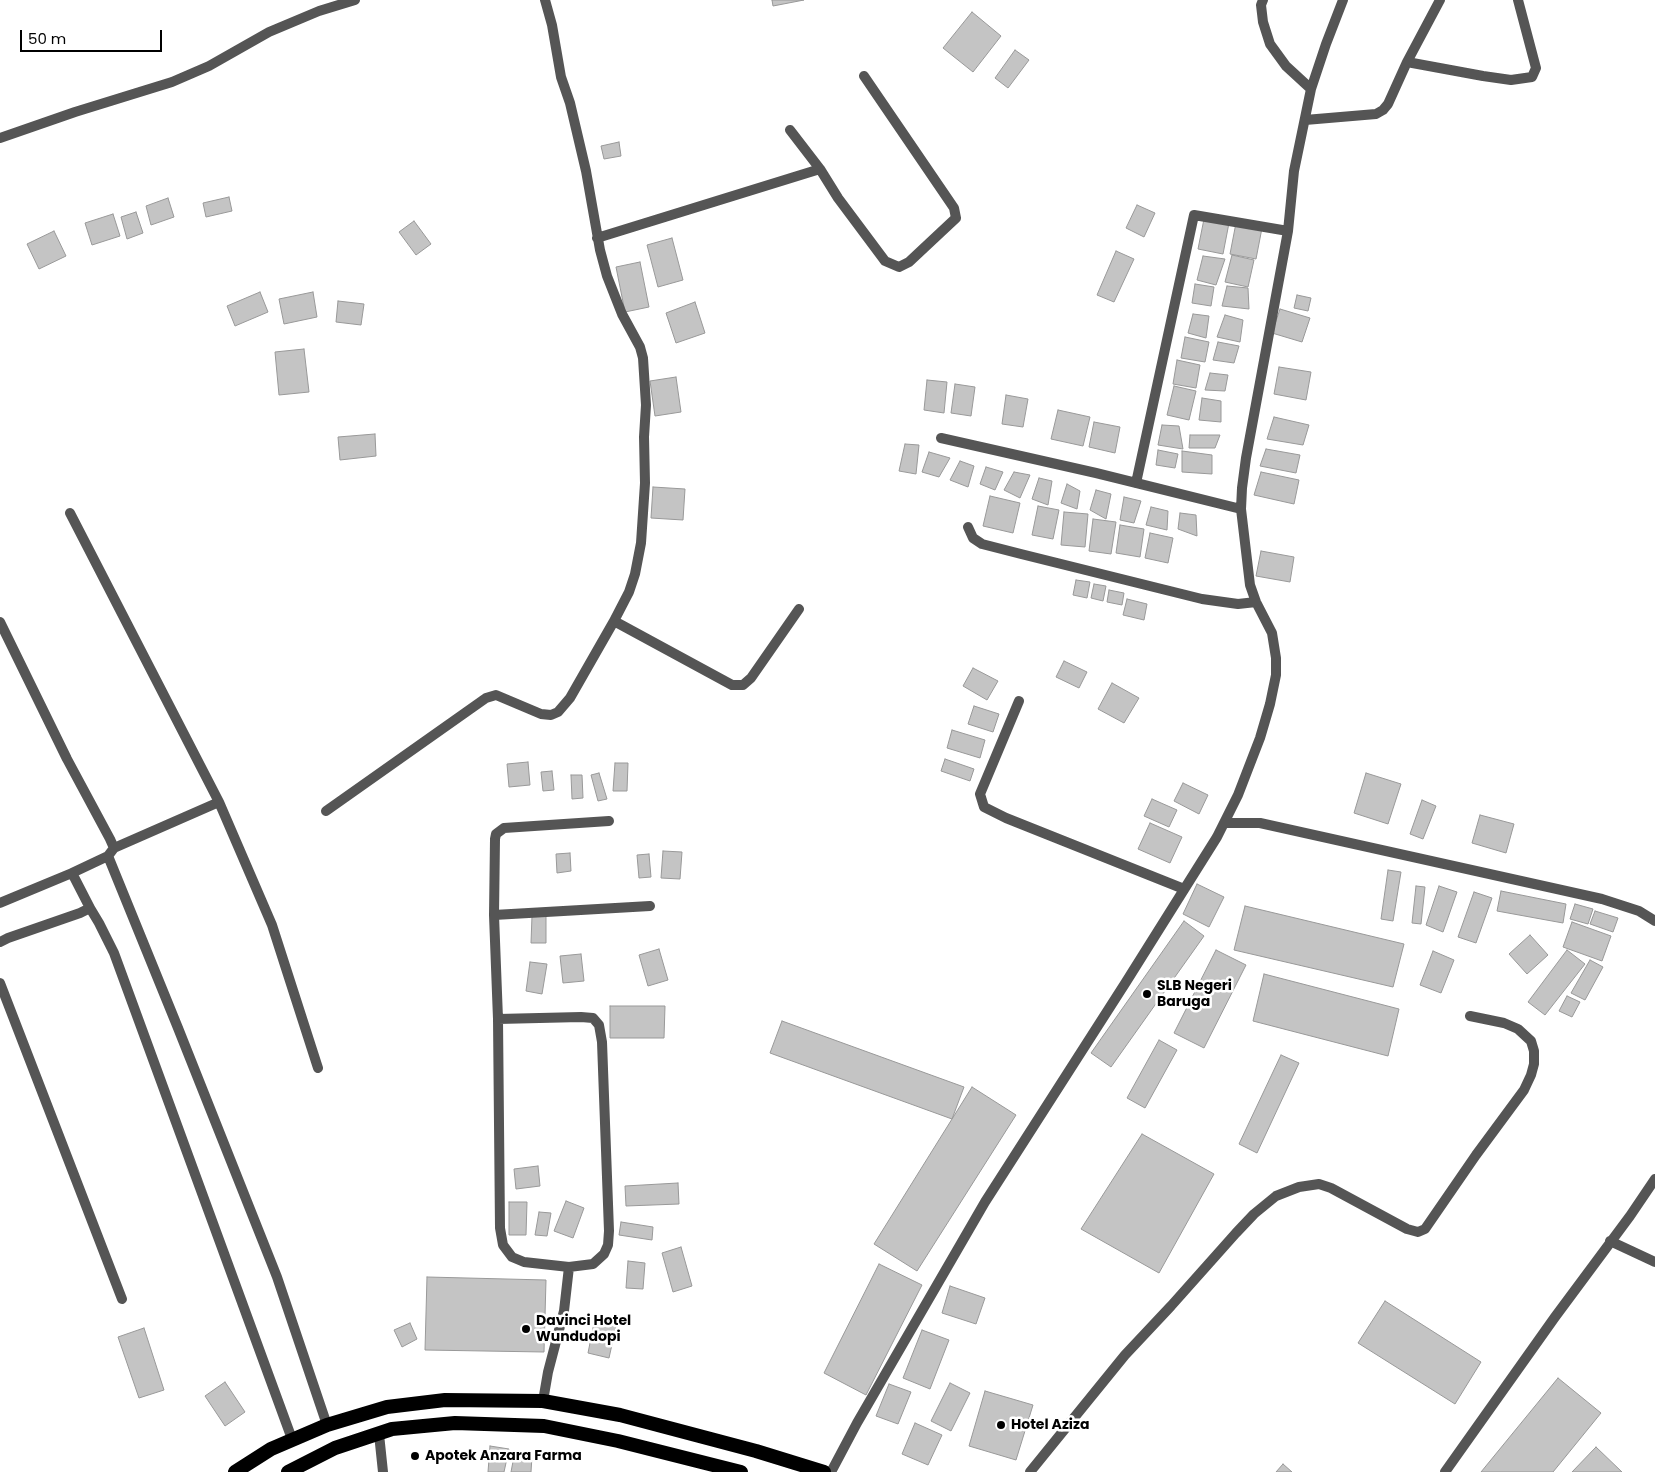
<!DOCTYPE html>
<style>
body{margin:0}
#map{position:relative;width:1655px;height:1472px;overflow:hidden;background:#fff;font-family:Poppins,sans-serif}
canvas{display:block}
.scale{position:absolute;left:20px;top:30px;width:142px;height:22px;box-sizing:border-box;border:2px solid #000;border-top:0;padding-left:6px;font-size:15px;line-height:18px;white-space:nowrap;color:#000;-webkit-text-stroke:4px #fff;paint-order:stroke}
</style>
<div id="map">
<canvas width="1655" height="1472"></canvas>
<div class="scale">50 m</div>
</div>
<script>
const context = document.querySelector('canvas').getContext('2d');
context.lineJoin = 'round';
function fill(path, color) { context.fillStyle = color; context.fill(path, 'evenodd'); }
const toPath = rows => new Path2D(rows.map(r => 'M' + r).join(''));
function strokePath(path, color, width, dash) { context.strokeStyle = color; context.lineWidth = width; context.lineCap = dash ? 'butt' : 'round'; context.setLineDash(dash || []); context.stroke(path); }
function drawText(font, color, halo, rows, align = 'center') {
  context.font = font + ' Poppins,sans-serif'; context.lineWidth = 5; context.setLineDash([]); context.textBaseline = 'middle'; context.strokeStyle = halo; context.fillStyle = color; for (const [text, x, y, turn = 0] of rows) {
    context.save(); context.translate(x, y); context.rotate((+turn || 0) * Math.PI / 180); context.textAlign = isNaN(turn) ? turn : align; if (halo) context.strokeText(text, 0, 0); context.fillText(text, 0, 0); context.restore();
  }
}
const building = toPath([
 [772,0,804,0,773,6,772,0],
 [972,12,1001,36,973,72,943,48,972,12],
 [1015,50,1029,60,1008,88,995,78,1015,50],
 [619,142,621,156,604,159,601,146,619,142],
 [229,197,232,211,206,217,203,203,229,197],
 [168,198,174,217,151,225,146,206,168,198],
 [1137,205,1155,213,1144,237,1126,228,1137,205],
 [136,212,143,233,127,239,121,217,136,212],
 [113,214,120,236,92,245,85,223,113,214],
 [1204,219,1229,223,1223,254,1198,249,1204,219],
 [414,221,431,244,416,255,399,232,414,221],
 [1236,223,1262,228,1256,259,1230,254,1236,223],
 [54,231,66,256,39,269,27,244,54,231],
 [672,238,683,280,658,287,647,245,672,238],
 [1116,251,1134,259,1114,302,1097,295,1116,251],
 [1232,255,1254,260,1248,287,1225,282,1232,255],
 [1203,256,1225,259,1216,285,1197,280,1203,256],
 [640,262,649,307,625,312,616,267,640,262],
 [1195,284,1214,287,1211,306,1192,303,1195,284],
 [1227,286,1248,288,1249,309,1222,306,1227,286],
 [260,292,268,312,235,326,227,306,260,292],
 [313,292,317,317,284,324,279,299,313,292],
 [1297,295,1311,298,1308,311,1294,308,1297,295],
 [338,301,364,304,361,325,336,322,338,301],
 [695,302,705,333,676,343,666,313,695,302],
 [1280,309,1310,318,1302,342,1272,333,1280,309],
 [1193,314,1209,316,1206,338,1188,333,1193,314],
 [1225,315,1243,320,1240,342,1217,337,1225,315],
 [1185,337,1209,342,1205,362,1181,358,1185,337],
 [1218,342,1239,346,1234,363,1213,360,1218,342],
 [304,349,309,392,279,395,275,352,304,349],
 [1177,360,1200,365,1196,388,1173,384,1177,360],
 [1279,367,1311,372,1306,400,1274,394,1279,367],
 [1210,373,1228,375,1225,391,1205,390,1210,373],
 [676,377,681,412,655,416,650,381,676,377],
 [927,380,947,382,944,413,924,410,927,380],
 [955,384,975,387,971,416,951,413,955,384],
 [1174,386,1196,391,1189,420,1167,415,1174,386],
 [1006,395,1028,399,1023,427,1002,424,1006,395],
 [1202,398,1221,401,1221,422,1199,420,1202,398],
 [1058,410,1090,417,1083,446,1051,439,1058,410],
 [1274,417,1309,425,1303,445,1267,439,1274,417],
 [1094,422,1120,427,1115,453,1089,447,1094,422],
 [1162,425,1179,426,1183,449,1158,445,1162,425],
 [375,434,376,456,340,460,338,437,375,434],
 [1190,435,1220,435,1215,448,1189,448,1190,435],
 [905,444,919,445,916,474,899,471,905,444],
 [1266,449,1300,455,1296,473,1260,466,1266,449],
 [1158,450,1178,454,1175,468,1156,465,1158,450],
 [1182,451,1212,455,1212,474,1182,472,1182,451],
 [929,452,950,458,939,477,922,472,929,452],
 [960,461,974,466,968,487,950,480,960,461],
 [986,467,1003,472,995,490,980,484,986,467],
 [1014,472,1030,475,1020,498,1004,490,1014,472],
 [1261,472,1299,480,1294,504,1254,495,1261,472],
 [1039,478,1052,481,1048,505,1032,499,1039,478],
 [1067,484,1080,491,1077,509,1061,503,1067,484],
 [653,487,685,489,683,520,651,518,653,487],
 [1096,490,1111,494,1106,519,1090,510,1096,490],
 [990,496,1020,503,1013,533,983,526,990,496],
 [1124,497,1141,501,1134,523,1120,520,1124,497],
 [1038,506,1059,510,1053,539,1032,535,1038,506],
 [1151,507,1168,511,1167,530,1146,525,1151,507],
 [1064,512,1088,514,1085,547,1061,545,1064,512],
 [1180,513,1196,515,1197,536,1178,529,1180,513],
 [1093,519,1116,522,1111,554,1089,551,1093,519],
 [1120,525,1144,529,1140,557,1116,553,1120,525],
 [1150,533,1173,538,1168,563,1145,558,1150,533],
 [1261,551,1294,557,1290,582,1256,576,1261,551],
 [1076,580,1090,582,1087,598,1073,595,1076,580],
 [1094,584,1106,586,1103,601,1091,598,1094,584],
 [1109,590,1124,593,1122,605,1107,602,1109,590],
 [1127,599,1147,604,1144,620,1123,615,1127,599],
 [1064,661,1087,672,1079,688,1056,677,1064,661],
 [973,668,998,681,987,700,963,686,973,668],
 [1112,683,1139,698,1124,723,1098,709,1112,683],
 [974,706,999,714,993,732,968,724,974,706],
 [952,730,985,740,980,758,947,748,952,730],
 [945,759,974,769,970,781,941,771,945,759],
 [528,762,530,785,509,787,507,764,528,762],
 [615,763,628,763,627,791,613,791,615,763],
 [552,771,554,790,543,791,541,772,552,771],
 [599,773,607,799,598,801,591,775,599,773],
 [1366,773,1401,784,1388,824,1354,813,1366,773],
 [571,775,582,775,583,798,572,799,571,775],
 [1183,783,1208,795,1199,814,1174,801,1183,783],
 [1152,799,1177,810,1169,827,1144,816,1152,799],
 [1422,800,1436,806,1423,839,1410,834,1422,800],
 [1480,815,1514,824,1506,853,1472,843,1480,815],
 [1150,823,1182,837,1170,863,1138,849,1150,823],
 [663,851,682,852,680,879,661,878,663,851],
 [570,853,571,871,557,873,556,854,570,853],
 [649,854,651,877,639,878,637,855,649,854],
 [1388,870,1401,872,1393,921,1381,919,1388,870],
 [1197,884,1224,897,1209,927,1183,914,1197,884],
 [1416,886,1425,887,1421,924,1412,923,1416,886],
 [1439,886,1457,892,1443,932,1426,925,1439,886],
 [1501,891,1566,904,1563,923,1497,911,1501,891],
 [1474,892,1492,898,1476,943,1458,937,1474,892],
 [1575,904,1593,909,1588,924,1570,919,1575,904],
 [1245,906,1404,944,1393,987,1234,950,1245,906],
 [1595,911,1618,918,1613,932,1590,924,1595,911],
 [532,916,546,916,546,943,531,943,532,916],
 [1184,921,1204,936,1111,1067,1091,1053,1184,921],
 [1572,922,1611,936,1602,961,1563,947,1572,922],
 [1530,935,1548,955,1527,974,1509,954,1530,935],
 [659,949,668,980,648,986,639,955,659,949],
 [1216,950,1246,965,1204,1048,1174,1033,1216,950],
 [1567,950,1585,964,1545,1015,1528,1002,1567,950],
 [1433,951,1454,960,1441,993,1420,985,1433,951],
 [581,954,584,981,563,983,560,956,581,954],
 [1590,960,1603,967,1585,1000,1571,993,1590,960],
 [530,962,547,964,542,994,526,991,530,962],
 [1264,974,1399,1009,1388,1056,1253,1021,1264,974],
 [1567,996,1580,1002,1572,1017,1559,1011,1567,996],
 [610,1006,665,1006,664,1038,610,1038,610,1006],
 [782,1021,964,1087,952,1119,770,1053,782,1021],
 [1159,1040,1177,1050,1145,1108,1127,1098,1159,1040],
 [1281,1055,1299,1063,1257,1153,1239,1144,1281,1055],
 [972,1087,1016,1115,917,1271,874,1244,972,1087],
 [1142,1134,1214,1174,1159,1273,1081,1229,1142,1134],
 [538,1166,540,1186,516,1189,514,1169,538,1166],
 [678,1183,679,1204,626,1206,625,1186,678,1183],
 [566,1201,584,1208,573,1238,554,1231,566,1201],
 [509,1202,527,1202,526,1235,509,1235,509,1202],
 [539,1212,551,1213,547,1236,535,1235,539,1212],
 [621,1222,653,1227,652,1240,619,1235,621,1222],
 [681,1247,692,1286,673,1292,662,1253,681,1247],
 [628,1261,645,1263,643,1289,626,1288,628,1261],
 [879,1264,922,1285,866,1395,824,1373,879,1264],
 [427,1277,546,1280,544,1352,425,1350,427,1277],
 [950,1286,985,1298,976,1324,942,1313,950,1286],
 [1385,1301,1481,1362,1455,1404,1358,1343,1385,1301],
 [595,1318,617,1322,609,1358,588,1353,595,1318],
 [410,1323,417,1339,402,1347,394,1330,410,1323],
 [144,1328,164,1390,139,1398,118,1337,144,1328],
 [922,1330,949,1340,930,1389,903,1378,922,1330],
 [1558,1378,1601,1413,1553,1472,1481,1472,1558,1378],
 [225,1382,245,1412,225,1426,205,1396,225,1382],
 [950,1383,970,1393,951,1431,931,1421,950,1383],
 [889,1384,911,1392,898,1424,876,1416,889,1384],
 [985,1391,1033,1405,1016,1460,969,1446,985,1391],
 [915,1423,942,1435,928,1465,902,1454,915,1423],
 [490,1446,509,1449,504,1472,488,1472,490,1446],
 [1596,1447,1622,1472,1572,1472,1596,1447],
 [515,1451,532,1456,531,1472,511,1472,515,1451],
 [1283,1464,1292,1472,1276,1472,1283,1464]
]);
fill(building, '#c4c4c4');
strokePath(building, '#999', 1);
strokePath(toPath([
 [1263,0,1261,5,1263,22,1270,44,1286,66,1311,89],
 [1407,62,1483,76,1511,80,1532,77,1536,68,1518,0],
 [1305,120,1376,114,1383,110,1388,104,1407,62,1440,0],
 [790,130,820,169],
 [0,138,75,112,172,82,209,66,269,32,319,11,355,0],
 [597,238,820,169,838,198,885,261,899,267,909,262,956,218,954,208,864,76],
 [941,438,1096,473,1241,509],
 [1136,483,1194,215,1288,231],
 [70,513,219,802,114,848],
 [968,527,973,538,982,544,1021,554,1202,599,1238,604,1256,602],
 [614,621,732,685,743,685,751,678,799,609],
 [0,622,67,759,110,839,114,848,108,856,72,873],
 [1019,701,980,794,984,807,1006,818,1184,889],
 [219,802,272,925,318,1068],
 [326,811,486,698,496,695,541,714,551,715,558,712,570,698,614,621,629,592,635,574,641,543,645,483,644,437,646,405,643,358,640,347,622,314,607,276,600,250,586,171,570,103,561,77,552,25,545,0],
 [1225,823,1260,823,1602,899,1639,911,1655,921],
 [108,856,178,1028,277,1277,327,1425],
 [0,903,72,873,90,908],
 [494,915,650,906],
 [0,942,8,938,80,913,90,908,99,923,114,953,292,1439],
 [0,983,122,1299],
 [498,1019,581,1017,593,1018,599,1025,602,1042,609,1231,608,1245,604,1254,593,1264,569,1267],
 [1610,1241,1655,1262],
 [543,1401,548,1372,564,1311,569,1267,524,1262,512,1257,503,1245,500,1228,498,1019,494,915,495,839,496,834,504,828,609,821],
 [379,1434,383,1472],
 [831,1472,857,1423,985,1202,1126,982,1217,837,1238,795,1260,738,1270,704,1276,675,1276,658,1272,633,1256,602,1250,585,1241,509,1242,488,1246,458,1288,231,1294,171,1311,89,1326,44,1343,0],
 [1030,1472,1125,1355,1171,1306,1236,1233,1254,1214,1276,1196,1299,1187,1319,1184,1331,1188,1407,1229,1418,1232,1425,1229,1476,1155,1524,1090,1531,1075,1534,1064,1534,1051,1531,1041,1518,1029,1504,1023,1470,1016],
 [1445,1472,1555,1317,1630,1216,1655,1179]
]), '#555', 10);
strokePath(toPath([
 [235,1472,271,1449,327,1425,387,1407,445,1400,543,1401,620,1415,756,1451,824,1472],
 [288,1472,335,1448,392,1429,455,1423,544,1426,618,1441,741,1472]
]), '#000', 14);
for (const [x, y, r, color] of [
 [1147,994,5,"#000"],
 [526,1329,5,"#000"],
 [1001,1425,5,"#000"],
 [415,1456,5,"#000"]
]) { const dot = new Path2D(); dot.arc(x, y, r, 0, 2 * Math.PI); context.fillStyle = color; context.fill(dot); strokePath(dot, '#fff', 2); }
drawText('bold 14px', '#000', '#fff', [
 ["SLB Negeri",1157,986],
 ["Baruga",1157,1002],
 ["Davinci Hotel",536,1321],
 ["Wundudopi",536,1337],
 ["Hotel Aziza",1011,1425],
 ["Apotek Anzara Farma",425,1456]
], 'left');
</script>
